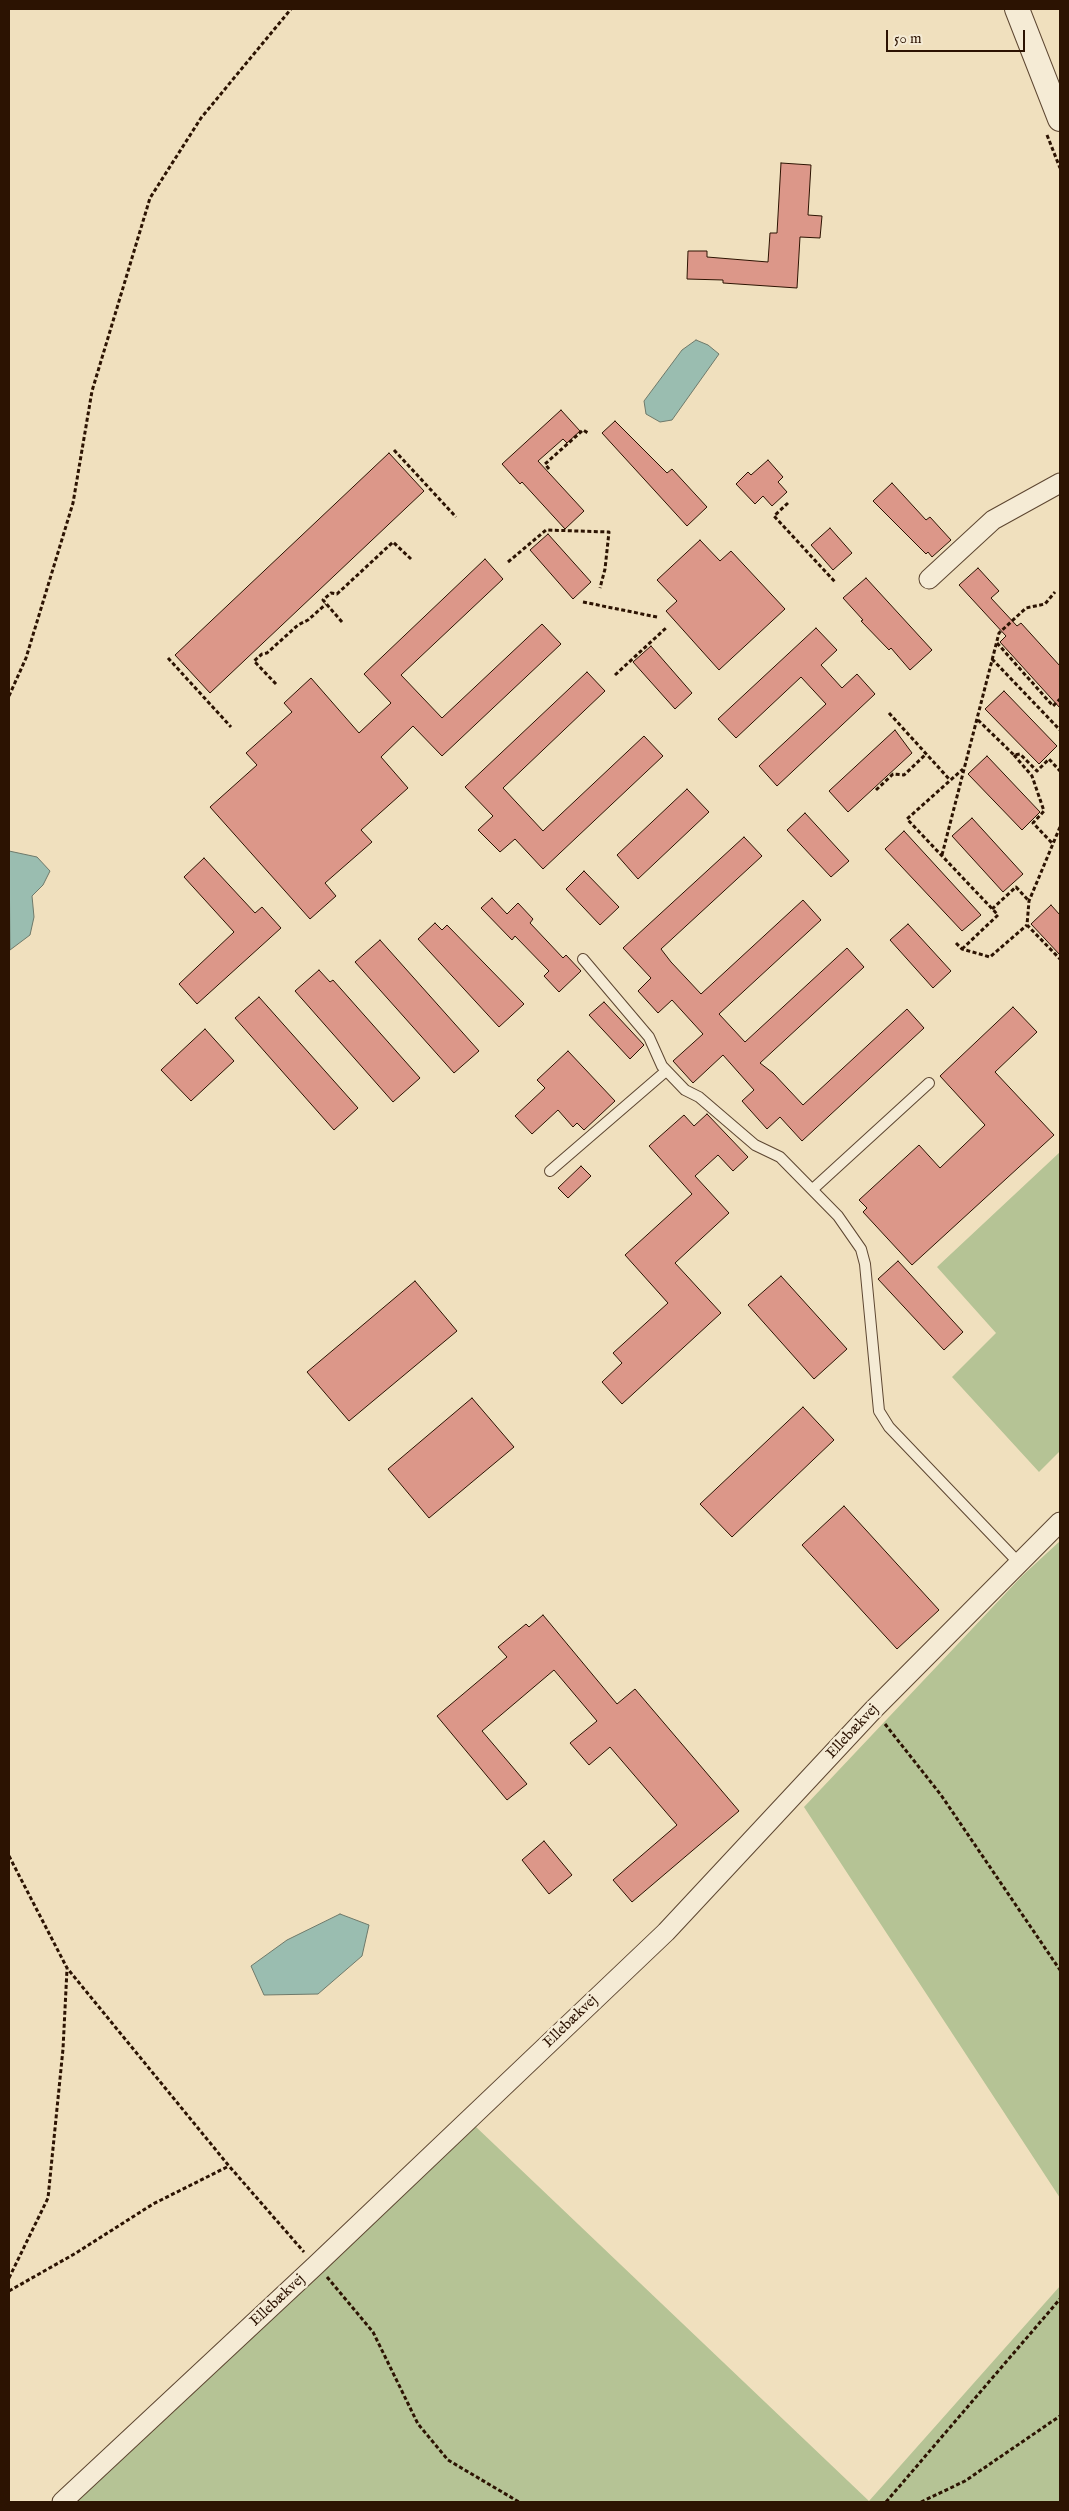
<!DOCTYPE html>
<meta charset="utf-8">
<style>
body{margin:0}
#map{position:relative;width:1069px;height:2511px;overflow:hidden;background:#f0e0be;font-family:"IM FELL English",serif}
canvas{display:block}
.frame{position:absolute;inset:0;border:10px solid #2c1302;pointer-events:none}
.scale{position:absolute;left:886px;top:30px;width:139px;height:22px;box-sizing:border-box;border:2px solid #2c1302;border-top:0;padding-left:6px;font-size:15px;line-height:18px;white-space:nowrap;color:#2c1302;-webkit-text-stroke:4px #f5ebd5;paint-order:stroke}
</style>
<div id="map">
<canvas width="1069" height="2511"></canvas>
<div class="frame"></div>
<div class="scale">50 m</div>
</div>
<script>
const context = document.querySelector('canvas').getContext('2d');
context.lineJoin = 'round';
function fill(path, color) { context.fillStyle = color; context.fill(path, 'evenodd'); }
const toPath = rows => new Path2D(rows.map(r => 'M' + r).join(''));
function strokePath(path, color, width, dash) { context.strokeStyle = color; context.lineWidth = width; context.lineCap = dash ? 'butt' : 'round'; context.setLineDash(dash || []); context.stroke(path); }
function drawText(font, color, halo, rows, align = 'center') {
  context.font = font + ' "IM FELL English",serif'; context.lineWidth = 5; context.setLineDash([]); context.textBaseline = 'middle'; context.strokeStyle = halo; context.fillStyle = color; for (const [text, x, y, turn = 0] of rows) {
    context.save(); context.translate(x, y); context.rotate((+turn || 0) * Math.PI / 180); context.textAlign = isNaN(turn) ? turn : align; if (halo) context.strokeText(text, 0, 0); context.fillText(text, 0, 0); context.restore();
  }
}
fill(toPath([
 [1060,1152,1060,1451,1039,1472,952,1377,996,1333,937,1267],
 [1060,1541,1060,2198,804,1807,1022,1576],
 [475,2126,869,2501,1060,2286,1060,2502,73,2502]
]), '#b5c395');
const water = toPath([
 [696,340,708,345,719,354,672,420,660,422,646,414,644,401,682,350,696,340],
 [9,851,37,857,50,871,43,885,32,896,34,917,30,935,10,950,9,851],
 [340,1914,369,1925,362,1956,318,1994,264,1995,251,1966,287,1940,340,1914]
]);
fill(water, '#9abdb0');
strokePath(water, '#6e796a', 1);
const building = toPath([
 [781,163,811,165,808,215,822,216,820,238,800,237,797,288,723,283,723,280,687,279,688,251,707,251,707,257,768,262,770,233,777,233,781,163],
 [561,410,580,431,567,443,563,439,538,461,584,511,565,529,522,482,520,484,502,464,561,410],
 [615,421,667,473,672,469,707,507,687,526,602,433,615,421],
 [389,453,424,491,210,693,175,655,389,453],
 [768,460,783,477,778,482,787,492,772,506,763,496,755,504,736,484,748,472,751,475,768,460],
 [892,483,926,520,930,517,951,540,932,557,928,552,926,554,873,501,892,483],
 [830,528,852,553,833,570,811,545,830,528],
 [548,534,591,582,573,599,530,550,548,534],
 [700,540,720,561,731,551,785,609,719,670,666,611,677,601,657,580,700,540],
 [485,559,503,579,401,675,442,718,542,624,561,644,442,756,413,726,381,757,408,788,361,830,372,842,325,883,336,896,310,919,210,807,257,765,246,753,292,712,284,703,311,678,359,733,391,703,364,674,485,559],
 [978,568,999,591,991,598,1017,626,1021,623,1060,666,1060,708,1000,642,1006,636,959,585,978,568],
 [866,578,932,650,910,670,891,648,889,650,861,621,863,620,843,598,866,578],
 [816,628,837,650,821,665,842,688,857,674,875,694,777,786,759,766,826,704,801,677,736,738,718,719,816,628],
 [651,646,692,693,675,709,633,662,651,646],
 [587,672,605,691,503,788,543,831,644,736,663,756,543,869,515,839,500,852,478,830,493,816,465,787,587,672],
 [1004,691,1057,746,1039,764,985,709,1004,691],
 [895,730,912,753,848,812,829,791,895,730],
 [987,756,1040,812,1022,830,968,774,987,756],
 [687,789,709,812,638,879,617,855,687,789],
 [805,813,849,861,831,877,787,830,805,813],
 [972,818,1023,874,1003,892,952,836,972,818],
 [904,831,981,915,962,931,885,849,904,831],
 [744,837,762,856,661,949,671,962,701,994,803,900,821,920,719,1014,745,1042,847,948,864,967,760,1063,773,1073,803,1105,907,1009,924,1028,802,1141,780,1117,767,1129,742,1101,754,1090,723,1055,693,1083,673,1061,703,1034,672,1000,658,1013,638,991,651,978,623,948,744,837],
 [204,858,255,913,262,907,281,928,197,1004,179,984,234,932,184,877,204,858],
 [584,871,619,907,600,925,566,889,584,871],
 [492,898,507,914,518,903,533,919,530,923,563,958,566,955,581,971,559,992,544,976,549,971,515,936,512,940,481,908,492,898],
 [1051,905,1060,915,1060,955,1031,924,1051,905],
 [435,923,442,930,447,925,524,1004,499,1027,418,939,435,923],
 [908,924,951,971,933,988,890,940,908,924],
 [380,940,479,1051,454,1073,355,962,380,940],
 [319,970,330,982,333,980,420,1078,393,1102,295,991,319,970],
 [259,997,358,1108,334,1130,235,1018,259,997],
 [604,1002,644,1045,630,1059,589,1015,604,1002],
 [1013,1007,1037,1032,995,1072,1054,1135,912,1265,863,1212,867,1208,859,1200,919,1145,940,1168,985,1125,940,1076,1013,1007],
 [205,1029,234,1061,191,1101,161,1070,205,1029],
 [568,1051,615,1101,584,1130,577,1123,573,1127,558,1110,532,1134,515,1116,545,1088,537,1080,568,1051],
 [707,1114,748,1157,733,1171,718,1155,695,1176,729,1213,675,1263,721,1313,622,1404,602,1382,622,1363,613,1353,668,1303,625,1255,692,1194,649,1146,684,1115,694,1126,707,1114],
 [581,1166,591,1176,568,1198,558,1188,581,1166],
 [898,1261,963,1332,944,1350,878,1279,898,1261],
 [781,1276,847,1349,814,1379,748,1305,781,1276],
 [415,1281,457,1331,349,1421,307,1372,415,1281],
 [472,1398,514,1447,429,1518,388,1469,472,1398],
 [803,1407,834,1440,732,1537,700,1504,803,1407],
 [844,1506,939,1610,897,1649,802,1545,844,1506],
 [543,1615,617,1704,635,1689,739,1811,632,1902,613,1880,677,1825,610,1747,589,1765,570,1743,597,1721,554,1670,482,1731,527,1784,507,1800,437,1716,507,1657,498,1647,526,1624,529,1627,543,1615],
 [544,1841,572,1875,549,1894,522,1860,544,1841]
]);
fill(building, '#dc9789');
strokePath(building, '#2c1302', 1);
const service = toPath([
 [583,959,649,1037,662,1066,685,1090,699,1097,755,1145,780,1157,838,1216,861,1249,865,1264,879,1411,889,1427,1018,1562],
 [550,1171,666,1071],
 [813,1189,929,1083]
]);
const minor = toPath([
 [929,579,993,520,1060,483],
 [62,2502,316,2265,666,1932,873,1710,1060,1522]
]);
const tertiary = toPath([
 [1017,9,1060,119]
]);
strokePath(service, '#5d4631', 12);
strokePath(minor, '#5d4631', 21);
strokePath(tertiary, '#5d4631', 26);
strokePath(toPath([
 [1047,135,1060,168],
 [394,450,456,517],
 [549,469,545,464,583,430,588,433],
 [788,503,774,516,836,583],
 [508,562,546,530,609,532,605,569,600,588],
 [583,602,657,617],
 [342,622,323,600,331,593,337,594,393,542,411,559],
 [997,643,1053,706,1060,699],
 [168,658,231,727],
 [992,659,1060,730],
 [615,675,666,628],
 [276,684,254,661,262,654,267,653,298,625,308,620,326,604],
 [9,696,26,658,73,503,92,391,150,198,201,118,291,9],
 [889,713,950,780],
 [978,720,1014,755,1020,754,1037,771,1049,759,1060,771],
 [1014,755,1032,776,1044,811,1033,823,1053,844],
 [876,790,893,774,904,775,926,754],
 [1060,827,1029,901,1027,925,1060,959],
 [942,855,999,633,1026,608,1045,604,1055,592],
 [992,909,1016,887,1029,901],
 [956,943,962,949,990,957,1027,925],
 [962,949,998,915,907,819,963,769],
 [885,1724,941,1795,1060,1970],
 [9,1856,67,1968,229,2166,304,2252],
 [327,2277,373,2332,418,2424,448,2460,519,2502],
 [9,2278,48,2198,63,2049,67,1969],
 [9,2291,76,2253,153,2204,229,2166],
 [886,2502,1060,2299],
 [921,2502,965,2481,1060,2416]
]), '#2c1302', 3, [4, 2.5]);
strokePath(service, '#f5ebd5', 10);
strokePath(minor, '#f5ebd5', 19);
strokePath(tertiary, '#f5ebd5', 24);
drawText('15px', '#2c1302', '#f5ebd5', [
 ["Ellebækvej",853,1732,-47],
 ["Ellebækvej",571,2022,-44],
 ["Ellebækvej",278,2301,-43]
]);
</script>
